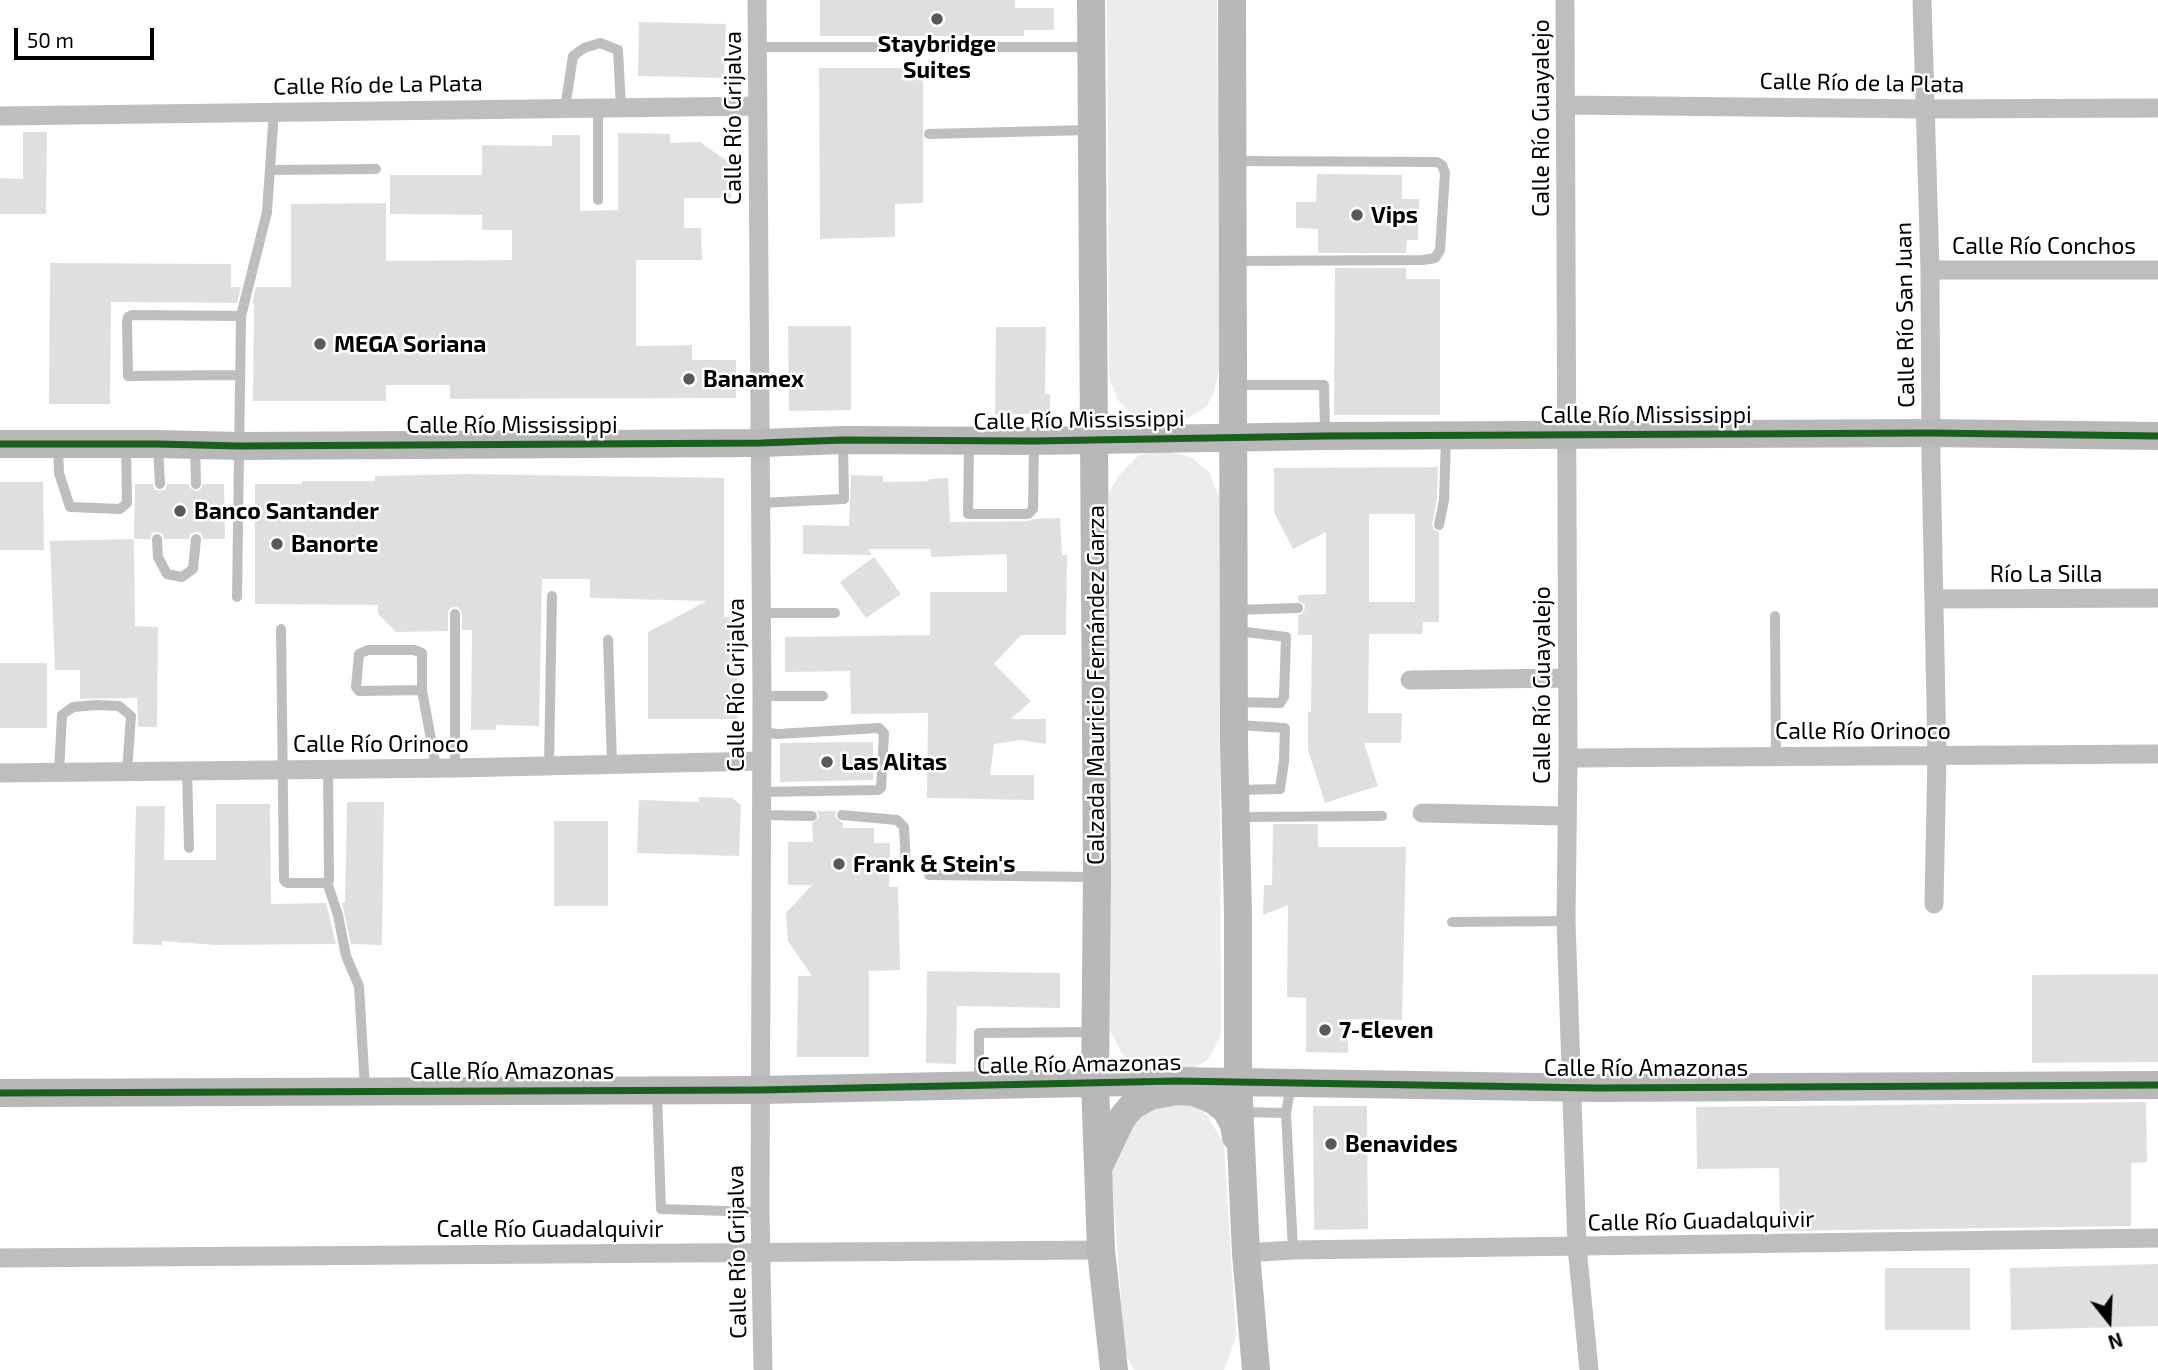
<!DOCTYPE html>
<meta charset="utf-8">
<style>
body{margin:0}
#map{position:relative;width:2158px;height:1370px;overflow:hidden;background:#fff;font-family:"Exo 2",sans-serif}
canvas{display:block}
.north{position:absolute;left:2074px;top:1286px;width:70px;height:70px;-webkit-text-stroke:5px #fff;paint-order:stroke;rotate:162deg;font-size:19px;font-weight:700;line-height:28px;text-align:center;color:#000}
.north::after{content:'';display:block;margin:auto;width:24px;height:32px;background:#000;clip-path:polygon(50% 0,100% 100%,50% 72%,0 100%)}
.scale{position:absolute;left:14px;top:28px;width:140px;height:32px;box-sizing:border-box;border:4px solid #000;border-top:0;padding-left:9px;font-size:21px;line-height:24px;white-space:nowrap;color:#000;-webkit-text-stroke:5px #fff;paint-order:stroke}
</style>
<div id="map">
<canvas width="2158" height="1370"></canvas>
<div class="north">N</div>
<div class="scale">50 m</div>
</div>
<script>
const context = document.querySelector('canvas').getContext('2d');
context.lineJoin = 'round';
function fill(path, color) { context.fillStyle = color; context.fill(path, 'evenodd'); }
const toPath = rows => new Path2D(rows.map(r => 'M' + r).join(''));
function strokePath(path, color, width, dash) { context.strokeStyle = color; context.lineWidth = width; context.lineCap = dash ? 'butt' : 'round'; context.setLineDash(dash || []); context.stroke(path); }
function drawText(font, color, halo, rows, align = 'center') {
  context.font = font + ' "Exo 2",sans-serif'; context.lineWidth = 5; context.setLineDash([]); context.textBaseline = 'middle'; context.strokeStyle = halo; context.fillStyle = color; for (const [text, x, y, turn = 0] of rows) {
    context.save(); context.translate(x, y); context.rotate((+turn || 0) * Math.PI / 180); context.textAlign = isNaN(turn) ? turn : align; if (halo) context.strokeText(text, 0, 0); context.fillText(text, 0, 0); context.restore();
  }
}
fill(toPath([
 [1107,0,1217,0,1219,371,1213,395,1206,407,1187,418,1169,423,1152,423,1131,413,1118,400,1109,377],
 [1162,450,1191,457,1209,472,1219,497,1221,1034,1209,1059,1188,1071,1143,1069,1122,1054,1110,1031,1109,492,1121,473,1139,455],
 [1161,1102,1189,1104,1207,1115,1224,1144,1236,1337,1224,1370,1134,1370,1125,1353,1110,1150,1119,1130]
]), '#ececec');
fill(toPath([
 [820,0,1015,0,1015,8,1054,8,1054,30,1024,30,1024,36,820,36],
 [639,22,726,24,724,78,638,76],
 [819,68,923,68,923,203,895,204,895,237,820,239],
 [23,132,47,132,46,214,0,214,0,178,23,179],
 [618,133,670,134,670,143,700,142,731,164,731,198,684,198,684,228,701,228,702,260,636,260,636,346,692,345,692,360,736,360,736,398,450,399,450,385,386,385,386,401,253,401,254,303,252,303,256,287,291,287,291,204,386,203,386,261,512,260,512,230,482,230,482,215,390,214,390,175,482,175,482,145,552,146,552,135,580,135,580,211,618,210],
 [1317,174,1402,175,1402,199,1419,199,1418,240,1407,240,1406,253,1318,253,1318,229,1296,228,1296,202,1316,202],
 [50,263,231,264,231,287,241,287,237,303,111,302,110,404,49,404],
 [1335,268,1406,268,1406,279,1440,279,1440,415,1334,415],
 [788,326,851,326,851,410,789,411],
 [996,327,1046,327,1045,394,1050,394,1050,414,995,414],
 [1438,467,1437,499,1432,524,1434,530,1439,532,1439,622,1423,622,1422,634,1369,634,1368,713,1402,713,1401,743,1364,743,1378,786,1325,803,1308,750,1308,712,1311,712,1312,635,1298,635,1298,615,1302,614,1305,608,1304,604,1298,601,1298,595,1326,594,1326,532,1293,549,1274,512,1274,468],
 [1369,514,1415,514,1415,602,1369,602],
 [468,474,724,478,724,617,737,617,737,719,648,719,648,632,707,601,590,598,590,579,542,579,539,726,496,725,496,730,471,730,472,630,462,630,462,613,458,607,452,607,448,611,448,631,396,632,378,614,378,605,255,604,255,484,302,484,302,481,375,481,375,476],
 [851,475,883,476,883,482,929,481,929,479,948,478,950,522,1028,521,1034,519,1060,518,1062,555,1067,555,1066,635,1021,635,994,664,1031,701,1011,719,1046,719,1046,744,1021,740,994,744,990,775,1034,775,1034,800,927,798,928,713,851,714,850,671,785,672,785,637,930,635,930,592,1007,592,1007,554,931,557,931,549,868,549,872,555,803,554,803,525,849,526],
 [0,482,43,482,44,550,0,550],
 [135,484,153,484,154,489,160,491,165,490,167,484,189,484,190,488,196,491,200,490,203,484,224,484,225,539,203,539,201,533,196,532,190,534,189,539,164,539,163,534,157,532,152,533,150,539,134,539],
 [134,539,135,626,158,627,157,727,138,727,137,698,80,699,80,670,55,670,50,541],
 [874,557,901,594,866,618,840,582],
 [0,663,47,663,47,728,0,728],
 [851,742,873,742,873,780,780,782,780,743],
 [699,797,732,798,741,805,739,856,637,853,639,800,699,802],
 [347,802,384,802,382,945,351,944,342,903,345,903],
 [216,804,270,804,271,904,326,903,336,944,216,945,162,941,162,945,133,944,136,806,165,806,164,860,216,860],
 [817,811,836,811,835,817,843,823,843,828,874,828,874,843,890,843,889,887,898,887,900,970,869,971,869,1057,797,1057,798,976,812,976,788,941,786,913,812,885,788,885,788,842,813,842,812,823,819,817],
 [554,821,608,821,608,906,554,906],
 [1273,824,1318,824,1318,847,1406,847,1402,1020,1348,1019,1348,1053,1306,1052,1306,998,1287,997,1288,905,1263,915,1264,885,1272,885],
 [927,971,1060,973,1060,1008,957,1006,956,1064,926,1063],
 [2158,974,2158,1062,2032,1063,2032,975],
 [2146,1102,2147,1162,2131,1163,2131,1226,1780,1231,1779,1168,1697,1169,1696,1107],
 [1313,1106,1367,1106,1368,1229,1314,1230],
 [2158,1264,2158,1326,2011,1330,2010,1268],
 [1885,1268,1970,1268,1970,1330,1885,1330]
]), '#dfdfdf');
strokePath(toPath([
 [757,47,1088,47],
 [565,108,573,56,584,48,600,43,618,50,621,108],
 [929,134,1088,130],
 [271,170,376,169],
 [598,200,598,108],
 [1234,261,1423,260,1435,258,1440,250,1445,173,1442,165,1437,162,1236,161],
 [240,375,128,376,127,322,128,317,132,315,241,316],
 [1235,385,1324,385,1325,432],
 [969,444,968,514,1028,514,1033,509,1034,442],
 [58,446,59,473,70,507,120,509,127,503,126,445],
 [158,446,160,484],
 [195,446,196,484],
 [760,503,844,499,843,442],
 [1439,525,1444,500,1446,438],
 [157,539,158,557,167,574,182,577,193,569,196,539],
 [237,597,241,316,267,212,274,111],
 [1235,610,1298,608],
 [761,613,835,613],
 [1775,616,1776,757],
 [281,629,284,880,287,883,325,883,329,880,328,769],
 [608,640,612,764],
 [422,690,359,691,356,687,359,654,368,650,414,650,422,653,422,690,436,767],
 [762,696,823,696],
 [1236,702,1280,703,1284,697,1286,637,1238,631],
 [1238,725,1285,728,1284,761,1280,789,1239,790],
 [549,766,552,596],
 [455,768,455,614],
 [187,770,189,848],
 [59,772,62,715,73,707,97,705,119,706,131,716,127,771],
 [761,792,878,790,881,788,884,733,879,728,778,734,761,732],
 [761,815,812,816],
 [842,815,897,820,904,827,906,867],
 [1240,817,1382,816],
 [929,875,1093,877],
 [327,882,338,915,346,956,359,986,365,1089],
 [1452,922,1566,921],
 [979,1081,979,1033,1094,1032],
 [1291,1084,1286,1113,1293,1250],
 [657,1092,661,1209,760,1212],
 [1241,1112,1286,1113]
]), '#bebebe', 10);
strokePath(toPath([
 [757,0,762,696,760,1212,763,1370],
 [1565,0,1568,758,1566,921,1577,1247,1589,1370],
 [1922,0,1930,270,1931,457,1937,755,1934,904],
 [1565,105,1926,109,2158,108],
 [0,116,757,106],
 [1930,270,2158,270],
 [1934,599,2158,598],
 [1410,680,1567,678],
 [1568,758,2158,754],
 [0,773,455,768,762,761],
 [1422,813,1566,816],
 [1246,1253,1293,1250,2158,1238],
 [0,1258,1101,1250]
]), '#bebebe', 19);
strokePath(toPath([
 [1091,0,1097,877,1095,1083,1101,1250,1114,1370],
 [1232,0,1234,745,1238,914,1238,1081,1246,1253,1256,1370],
 [0,444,158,444,239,446,761,443,843,440,1034,441,1325,436,1930,433,2158,436],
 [0,1093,760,1090,1177,1081,1596,1088,2158,1085],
 [1100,1164,1122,1118,1132,1106,1150,1096,1177,1091,1194,1092,1213,1100,1226,1110,1234,1125,1236,1137]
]), '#b8b8b8', 28);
strokePath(toPath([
 [0,444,158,444,239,446,761,443,843,440,1034,441,1325,436,1930,433,2158,436],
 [0,1093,760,1090,1177,1081,1596,1088,2158,1085]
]), '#1b5e20', 7);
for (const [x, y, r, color] of [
 [937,19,7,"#595959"],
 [1357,215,7,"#595959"],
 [320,344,7,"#595959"],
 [689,379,7,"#595959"],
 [180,511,7,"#595959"],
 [277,544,7,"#595959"],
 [827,762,7,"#595959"],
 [839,864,7,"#595959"],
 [1325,1030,7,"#595959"],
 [1331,1144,7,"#595959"]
]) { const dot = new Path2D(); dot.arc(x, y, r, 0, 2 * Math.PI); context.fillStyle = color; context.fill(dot); strokePath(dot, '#fff', 2.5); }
drawText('bold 23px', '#000', '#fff', [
 ["Staybridge",937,44,"center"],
 ["Suites",937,70,"center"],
 ["Vips",1371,215],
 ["MEGA Soriana",334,344],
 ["Banamex",703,379],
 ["Banco Santander",194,511],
 ["Banorte",291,544],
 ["Las Alitas",841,762],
 ["Frank & Stein's",853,864],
 ["7-Eleven",1339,1030],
 ["Benavides",1345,1144]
], 'left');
drawText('23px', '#000', '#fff', [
 ["Calle Río de la Plata",1862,83,1],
 ["Calle Río de La Plata",378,85,-1],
 ["Calle Río Grijalva",733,118,-90],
 ["Calle Río Guayalejo",1541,118,-90],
 ["Calle Río Conchos",2044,246],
 ["Calle Río San Juan",1905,315,-91],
 ["Calle Río Mississippi",1646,415],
 ["Calle Río Mississippi",1079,420,-1],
 ["Calle Río Mississippi",512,425],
 ["Río La Silla",2046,574],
 ["Calle Río Grijalva",736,685,-90],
 ["Calzada Mauricio Fernández Garza",1096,685,-90],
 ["Calle Río Guayalejo",1542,685,-90],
 ["Calle Río Orinoco",1863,731],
 ["Calle Río Orinoco",381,744],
 ["Calle Río Amazonas",1079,1064,-1],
 ["Calle Río Amazonas",1646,1068],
 ["Calle Río Amazonas",512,1071],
 ["Calle Río Guadalquivir",1701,1221,-1],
 ["Calle Río Guadalquivir",550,1229],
 ["Calle Río Grijalva",737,1252,-91]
]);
</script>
